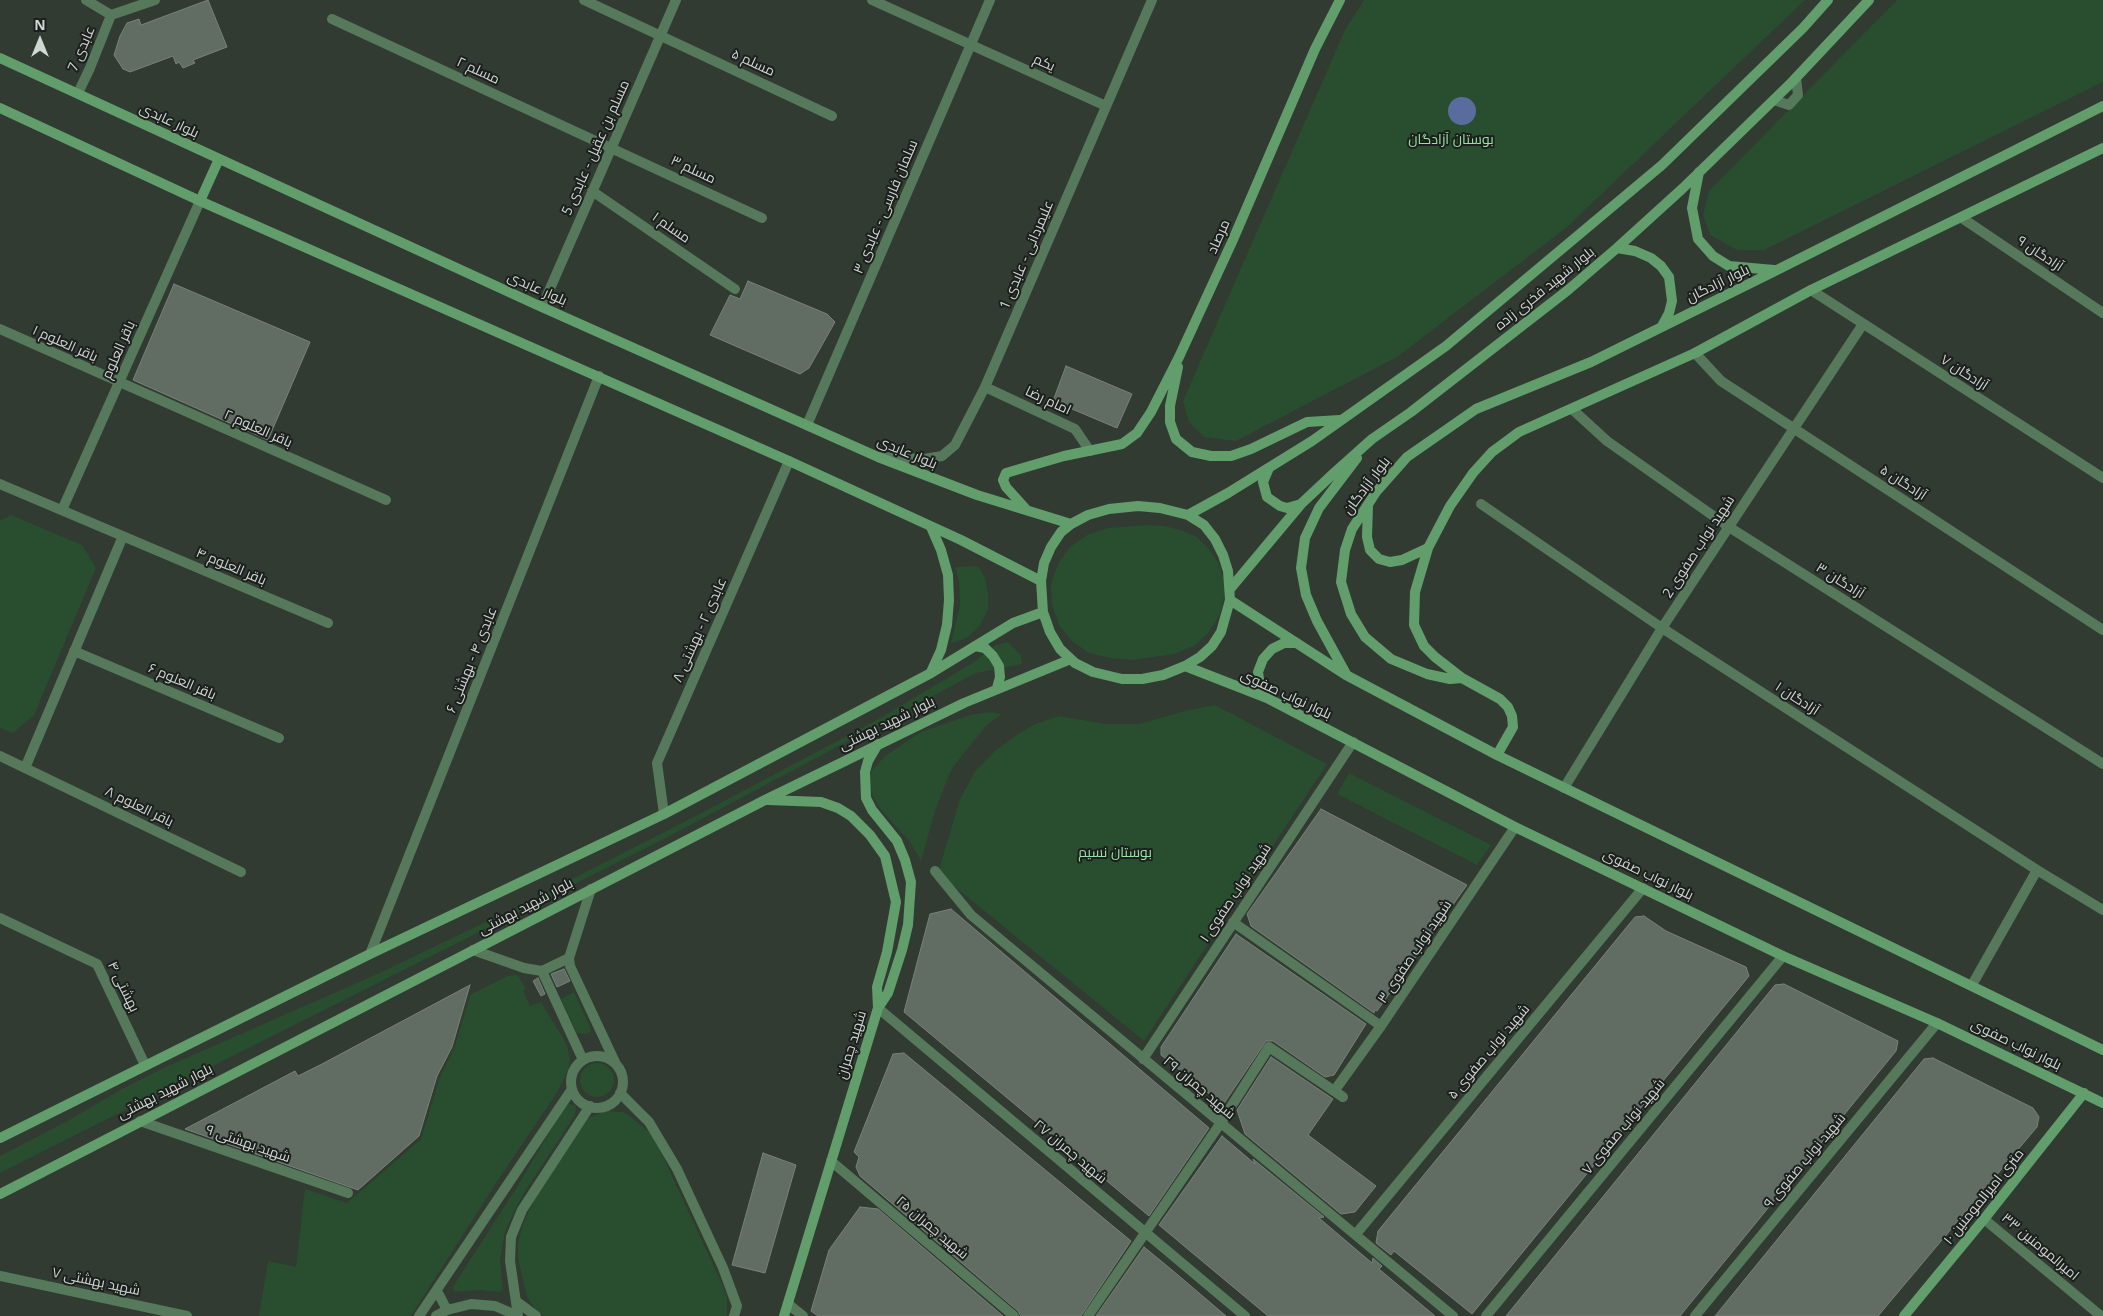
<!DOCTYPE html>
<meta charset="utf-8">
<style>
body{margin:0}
#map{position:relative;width:2103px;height:1316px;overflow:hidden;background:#313b32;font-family:"Open Sans",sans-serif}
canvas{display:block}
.north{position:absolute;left:15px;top:15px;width:50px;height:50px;-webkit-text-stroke:4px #1c201d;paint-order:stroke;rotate:0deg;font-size:14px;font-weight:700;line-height:20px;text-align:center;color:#d1d7d2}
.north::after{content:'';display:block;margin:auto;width:18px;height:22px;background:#d1d7d2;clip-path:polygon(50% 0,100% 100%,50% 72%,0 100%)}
</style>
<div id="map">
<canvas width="2103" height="1316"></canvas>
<div class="north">N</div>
</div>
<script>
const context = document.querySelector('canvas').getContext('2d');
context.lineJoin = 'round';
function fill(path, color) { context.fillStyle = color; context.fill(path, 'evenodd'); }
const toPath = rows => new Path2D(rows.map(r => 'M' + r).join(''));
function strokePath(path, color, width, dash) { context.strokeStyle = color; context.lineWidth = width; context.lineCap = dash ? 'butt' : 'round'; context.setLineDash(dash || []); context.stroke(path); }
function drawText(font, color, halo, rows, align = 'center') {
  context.font = font + ' "Open Sans",Cairo,sans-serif'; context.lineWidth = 4; context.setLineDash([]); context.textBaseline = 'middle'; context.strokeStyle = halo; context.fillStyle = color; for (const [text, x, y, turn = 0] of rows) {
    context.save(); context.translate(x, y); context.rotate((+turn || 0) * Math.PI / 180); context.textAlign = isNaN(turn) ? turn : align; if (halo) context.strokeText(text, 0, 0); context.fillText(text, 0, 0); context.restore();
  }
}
fill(toPath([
 [1364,0,1805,0,1567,227,1397,357,1236,441,1204,437,1189,422,1183,401,1345,30],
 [1897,0,2103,0,2103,82,1764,250,1737,250,1710,235,1703,215,1709,191],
 [11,515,82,545,96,568,34,715,13,733,0,728,0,521],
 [1147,525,1164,526,1181,530,1197,537,1209,549,1219,564,1224,580,1224,597,1220,614,1209,632,1194,646,1174,654,1132,660,1110,658,1089,653,1072,641,1059,625,1052,605,1051,584,1058,564,1070,547,1087,535,1109,528],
 [978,566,985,578,988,594,988,609,980,625,967,638,951,643,960,605,959,581,955,567],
 [1008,642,1021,656,1022,664,976,673,660,841,0,1173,0,1156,71,1119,120,1090,168,1066,375,975,515,908,690,819,877,720,971,664,996,645],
 [1215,705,1327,764,1144,1041,938,873,960,799,975,772,995,751,1018,734,1035,724,1059,716,1106,724,1139,724,1189,710],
 [989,712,1002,714,987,725,963,754,951,770,935,811,921,861,910,842,882,811,874,798,870,787,871,772,885,756,921,732,970,715],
 [1349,773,1491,845,1477,865,1337,794],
 [516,975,518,976,526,989,523,991,530,1006,541,1002,567,1045,570,1060,568,1070,558,1091,498,1180,411,1316,259,1316,268,1261,296,1267,305,1189,347,1203,421,1139,440,1077,455,1046,470,995,508,976],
 [574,992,590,1027,591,1031,586,1034,577,1033,561,999],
 '580 1080a17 17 0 1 1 34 0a17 17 0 1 1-34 0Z',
 [569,1104,576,1106,575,1115,522,1196,505,1231,500,1260,503,1290,498,1292,479,1290,455,1292,453,1288,454,1285,517,1187,565,1106],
 [606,1111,623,1112,630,1116,649,1132,658,1146,722,1284,727,1297,727,1316,544,1316,536,1310,527,1297,518,1258,518,1243,523,1224,534,1200,588,1118]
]), '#294d2f');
fill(toPath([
 '1448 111a14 14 0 1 1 28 0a14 14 0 1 1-28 0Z'
]), '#5a6c9d');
const building = toPath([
 [208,0,227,47,193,60,195,63,183,68,179,62,176,64,173,56,130,72,123,69,114,55,120,36,127,23,139,19,141,25,208,0],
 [748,281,827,314,835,322,809,368,800,374,710,335,730,295,740,299,748,281],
 [174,284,310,342,268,440,133,380,174,284],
 [1066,366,1132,394,1117,428,1053,401,1066,366],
 [1321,809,1467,885,1377,1011,1375,1010,1374,1013,1251,926,1247,914,1321,809],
 [951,909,1209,1128,1149,1216,904,1012,930,914,951,909],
 [1644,916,1666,931,1746,967,1749,976,1472,1314,1394,1251,1391,1255,1376,1243,1378,1231,1635,917,1644,916],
 [1236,934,1366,1024,1334,1075,1325,1077,1273,1041,1266,1041,1223,1105,1161,1055,1161,1047,1236,934],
 [564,969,570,981,557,987,551,974,564,969],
 [538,978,545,994,541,996,533,981,538,978],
 [1784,984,1898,1041,1896,1051,1680,1316,1506,1316,1775,985,1784,984],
 [470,985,452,1047,437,1076,419,1136,358,1190,185,1129,295,1071,298,1076,322,1064,470,985],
 [904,1053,1131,1241,1081,1316,1021,1316,1018,1311,860,1176,856,1167,859,1157,854,1152,893,1054,904,1053],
 [1271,1057,1333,1099,1308,1135,1376,1186,1355,1212,1341,1214,1245,1134,1237,1110,1271,1057],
 [1933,1058,2033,1108,2039,1117,2037,1127,1878,1316,1715,1316,1924,1059,1933,1058],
 [1222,1136,1255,1164,1253,1159,1324,1217,1319,1218,1372,1263,1373,1258,1382,1266,1379,1269,1435,1316,1268,1316,1159,1225,1222,1136],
 [763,1153,796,1165,765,1273,732,1265,763,1153],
 [860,1207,878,1209,1003,1316,818,1316,811,1311,829,1250,860,1207],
 [1144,1247,1172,1270,1226,1316,1096,1316,1144,1247]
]);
fill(building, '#616c62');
strokePath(building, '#778278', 1);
strokePath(toPath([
 [1774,100,1789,105,1798,95,1796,78],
 [569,958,570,966,615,1062],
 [542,971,583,1060],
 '571 1082a26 26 0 1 1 52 0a26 26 0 1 1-52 0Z',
 [620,1093,649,1122,677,1169,723,1268,737,1306,734,1316],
 [437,1291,447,1310],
 [516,1301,536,1316],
 [419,1316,572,1089],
 [436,1316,447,1310,471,1304,495,1306,518,1316],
 [518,1316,510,1261,511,1237,522,1210,590,1106]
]), '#55795a', 10);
strokePath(toPath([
 [86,0,111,15],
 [584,0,832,116],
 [872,0,1106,106],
 [111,15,155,0],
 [332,19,762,218],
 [78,93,90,68,111,15],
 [592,191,735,289],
 [1962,218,2103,313],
 [1811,290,2103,478],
 [542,307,676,0],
 [0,329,386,500],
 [1695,353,1721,381,2103,630],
 [985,387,1075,429,1090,451],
 [1572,409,1607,441,1729,527,2103,764],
 [807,425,990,0],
 [880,457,924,459,942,456,955,445,985,387,1152,0],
 [0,484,328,623],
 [1481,504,1662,628,2037,870,2103,910],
 [62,510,200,201],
 [74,651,279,738],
 [0,756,25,768,123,536],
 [25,768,241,872],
 [1564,788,1662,628,1863,324],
 [664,814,657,763,789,461],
 [935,871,971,915,1453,1316],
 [0,918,97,964,145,1065],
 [1233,922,1381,1026],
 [473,950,524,968,542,971,569,958,591,889],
 [370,954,599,376],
 [1972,985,2037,870],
 [878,1008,1245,1316],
 [1143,1059,1353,742],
 [1335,1090,1381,1026,1515,827],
 [140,1121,348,1193],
 [831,1161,1014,1316],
 [1984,1219,2101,1316],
 [1356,1234,1643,888],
 [0,1276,187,1316],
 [788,1304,803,1316],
 [1088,1316,1220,1124,1269,1047,1343,1097],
 [1486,1316,1783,956],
 [1695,1316,1937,1023]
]), '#55795a', 10);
strokePath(toPath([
 [0,58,535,304,878,457,977,495,1071,524],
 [0,108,200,201,789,461,961,540,1041,581],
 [1699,172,1692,208,1698,239,1713,256,1729,266,1774,270],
 [200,201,219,159],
 [1617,248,1635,251,1651,258,1661,266,1669,277,1672,301,1669,313,1662,326],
 [1178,367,1170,406,1170,422,1176,439,1192,452,1211,456,1231,456,1251,449,1307,422,1340,420],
 [1269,468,1263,482,1267,497,1280,506,1287,508,1301,504],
 [1368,505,1367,537,1370,550,1379,559,1390,562,1402,560,1428,548],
 [1138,506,1160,508,1188,515,1204,525,1215,539,1223,555,1228,571,1230,600,1221,632,1212,646,1200,657,1185,666,1163,675,1142,679,1122,679,1093,672,1075,663,1060,649,1050,632,1043,612,1041,581,1044,563,1051,547,1061,532,1071,524,1088,515,1109,509,1138,506],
 [1025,508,1006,487,1003,480,1006,473,1064,456,1122,444,1137,433,1151,412,1179,357,1232,242,1315,49,1340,0],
 [1188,515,1228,493,1312,441,1446,346,1662,165,1803,28,1828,0],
 [1230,589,1302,503,1334,473,1372,439,1411,412,1568,290,1617,248,1682,189,1792,82,1869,0],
 [1230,600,1346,675,1497,755,2103,1050],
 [975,646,985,648,993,656,999,666,1000,677,997,688],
 [1185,666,1267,698,1515,827,1783,956,1937,1023,2103,1103],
 [931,672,941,650,947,625,949,600,948,575,941,550,931,527],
 [1346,674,1317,621,1306,595,1301,568,1305,538,1319,508,1357,458],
 [1462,678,1450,679,1427,674,1391,659,1365,637,1351,614,1341,582,1345,550,1352,529,1376,492,1407,457,1476,409,1591,362,1777,270,2103,106],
 [1267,698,1260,686,1258,672,1263,659,1272,649,1284,643,1297,643],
 [1497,755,1513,727,1512,716,1508,707,1500,699,1462,678,1435,657,1424,646,1414,625,1415,592,1428,548,1450,506,1473,473,1492,452,1519,432,1695,353,1811,290,2103,148],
 [768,800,821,802,838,808,851,816,870,835,885,856,896,902,887,952,877,987,878,1008,784,1316],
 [878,1008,888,993,902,950,908,925,911,882,905,860,897,841,872,810,866,798,865,772,868,761,878,744],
 [0,1138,370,954,664,814,931,673,1013,623,1043,612],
 [0,1194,765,800,964,703,1071,659],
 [1904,1316,1984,1219,2084,1093]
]), '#629d6c', 10);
drawText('14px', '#d1d7d2', '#1c201d', [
 ["عابدی 7",82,49,-67],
 ["مسلم ۵",753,63,25],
 ["یکم",1044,63,24],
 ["مسلم ۲",478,71,25],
 ["بلوار عابدی",169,121,25],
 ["مسلم بن عقیل - عابدی 5",596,148,-66],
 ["مسلم ۳",693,170,25],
 ["سلمان فارسی - عابدی ۳",886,207,-67],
 ["مسلم ۱",671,228,35],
 ["مرصاد",1219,237,-66],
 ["آزادگان ۹",2040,254,34],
 ["علیمردانی - عابدی 1",1027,255,-67],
 ["بلوار آزادگان",1718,284,-26],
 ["بلوار عابدی",537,289,24],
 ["بلوار شهید فخری زاده",1545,289,-39],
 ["باقر العلوم ۱",65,344,24],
 ["باقر العلوم",119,350,-66],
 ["آزادگان ۷",1964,373,33],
 ["امام رضا",1048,401,25],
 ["باقر العلوم ۲",258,429,24],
 ["بلوار عابدی",907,453,23],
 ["آزادگان ۵",1903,483,33],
 ["بلوار آزادگان",1367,486,-53],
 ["شهید نواب صفوی 2",1699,547,-57],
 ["باقر العلوم ۴",231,567,23],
 ["آزادگان ۳",1840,581,32],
 ["عابدی ۲ - بهشتی ۸",700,630,-66],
 ["عابدی ۴ - بهشتی ۶",472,660,-68],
 ["باقر العلوم ۶",182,682,23],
 ["بلوار نواب صفوی",1286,695,25],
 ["آزادگان ۱",1797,699,33],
 ["بلوار شهید بهشتی",887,724,-26],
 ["باقر العلوم ۸",139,807,26],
 ["بلوار نواب صفوی",1648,875,26],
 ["شهید نواب صفوی ۱",1236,893,-56],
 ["بلوار شهید بهشتی",526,907,-28],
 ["شهید نواب صفوی ۳",1415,952,-56],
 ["بهشتی ۴",123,987,64],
 ["شهید چمران",852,1045,-73],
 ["بلوار نواب صفوی",2016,1045,26],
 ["شهید نواب صفوی ۵",1489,1052,-50],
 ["شهید چمران ۲۹",1199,1088,40],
 ["بلوار شهید بهشتی",165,1092,-27],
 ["شهید نواب صفوی ۷",1624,1127,-50],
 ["شهید بهشتی ۹",248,1144,19],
 ["شهید چمران ۲۷",1070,1152,40],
 ["شهید نواب صفوی ۹",1805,1161,-50],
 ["۱۰ متری امیرالمومنین",1984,1197,-51],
 ["شهید چمران ۲۵",932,1228,40],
 ["امیرالمومنین ۳۳",2040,1247,40],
 ["شهید بهشتی ۷",96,1282,12]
]);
drawText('14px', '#99e1a4', '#1c201d', [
 ["بوستان آزادگان",1451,140],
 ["بوستان نسیم",1115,853]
]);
</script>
